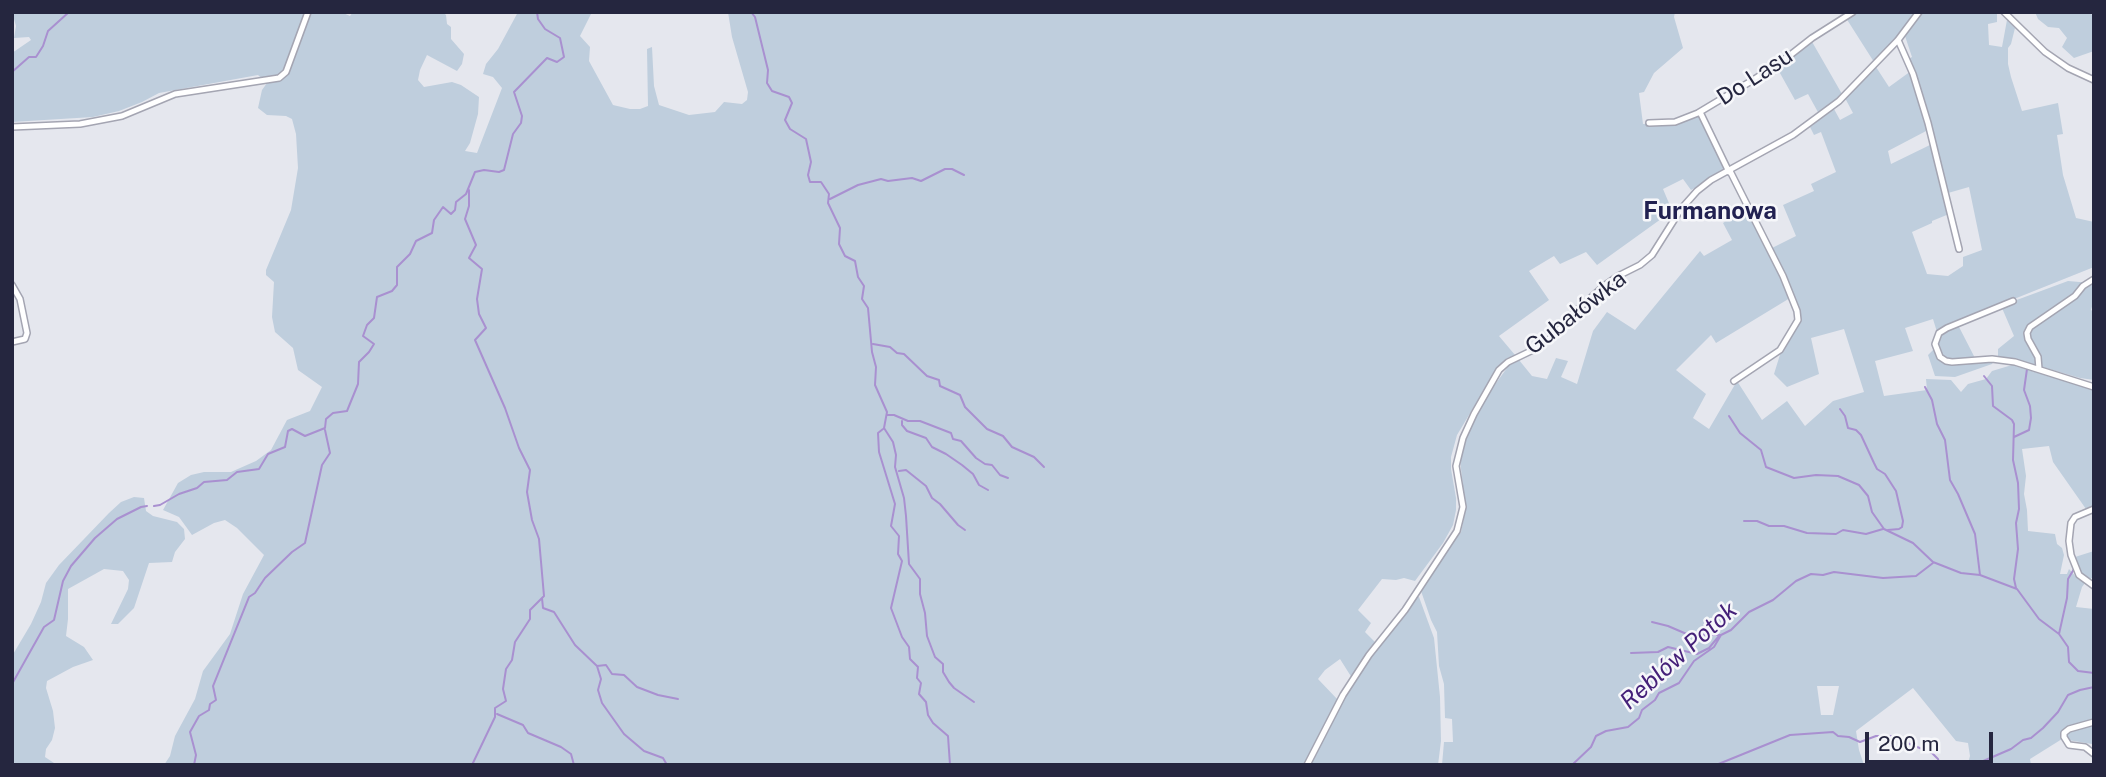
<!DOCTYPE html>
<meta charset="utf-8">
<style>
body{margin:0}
#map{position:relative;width:2106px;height:777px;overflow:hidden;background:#e5e7ee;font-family:"Public Sans",sans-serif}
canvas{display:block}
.frame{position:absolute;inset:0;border:14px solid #25263f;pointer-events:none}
.scale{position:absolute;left:1865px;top:732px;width:128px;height:32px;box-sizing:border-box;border:4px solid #25263f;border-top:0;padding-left:9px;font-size:21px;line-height:24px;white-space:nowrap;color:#25263f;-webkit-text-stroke:5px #f6f7fa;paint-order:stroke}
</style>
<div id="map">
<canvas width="2106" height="777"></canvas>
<div class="frame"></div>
<div class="scale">200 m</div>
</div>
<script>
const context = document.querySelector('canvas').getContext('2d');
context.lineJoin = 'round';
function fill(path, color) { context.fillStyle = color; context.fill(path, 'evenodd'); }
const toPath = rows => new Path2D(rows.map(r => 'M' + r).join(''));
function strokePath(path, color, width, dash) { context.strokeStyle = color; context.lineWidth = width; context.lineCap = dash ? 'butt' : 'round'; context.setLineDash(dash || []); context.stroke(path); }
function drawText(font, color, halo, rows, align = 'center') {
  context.font = font + ' "Public Sans",sans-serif'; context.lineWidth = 5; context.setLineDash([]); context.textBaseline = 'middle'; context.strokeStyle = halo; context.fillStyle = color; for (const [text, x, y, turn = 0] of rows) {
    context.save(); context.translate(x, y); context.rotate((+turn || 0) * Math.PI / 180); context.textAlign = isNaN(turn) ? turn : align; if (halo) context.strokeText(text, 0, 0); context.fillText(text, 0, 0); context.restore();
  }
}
fill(toPath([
 [12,12,341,12,350,16,353,12,443,12,446,15,447,24,451,27,451,39,464,54,462,64,457,71,427,55,420,70,418,80,424,87,452,82,461,85,479,97,478,114,470,143,465,151,477,153,502,88,493,77,483,74,486,64,498,49,518,12,592,12,580,36,590,47,589,61,613,105,630,109,640,109,648,106,647,49,652,47,654,86,659,105,689,115,715,112,724,102,742,104,747,100,748,92,732,37,728,12,1675,12,1674,17,1683,48,1654,73,1644,92,1639,93,1643,124,1675,123,1703,111,1730,168,1691,190,1683,179,1663,189,1671,208,1661,219,1597,265,1586,252,1560,264,1554,256,1529,271,1549,300,1499,336,1515,355,1506,359,1496,370,1457,435,1451,457,1451,469,1456,498,1456,510,1453,525,1443,543,1415,581,1404,578,1396,580,1382,579,1358,610,1371,623,1365,632,1376,643,1352,678,1340,659,1325,670,1318,679,1338,700,1305,765,164,765,170,756,175,736,195,699,203,671,230,634,243,594,264,555,237,528,225,520,214,523,192,535,179,517,163,510,178,483,191,475,204,472,231,472,256,461,271,450,287,420,310,411,322,387,298,370,293,348,275,332,272,317,274,282,266,275,266,270,291,210,298,168,296,134,292,119,286,116,267,115,258,108,262,90,267,83,258,75,159,93,142,102,119,111,93,117,12,122,12,53,31,40,29,37,14,38,16,26],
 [1856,12,1916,12,1897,37,1874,62,1846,18],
 [1922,12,1997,12,1997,22,1988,24,1989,45,2002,47,2007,20,2015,28,2011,44,2008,48,2008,64,2011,77,2022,111,2058,103,2063,134,2057,135,2063,175,2076,218,2094,222,2094,267,1944,327,1937,332,1933,319,1905,328,1913,351,1875,361,1884,396,1927,390,1926,379,1951,380,1961,392,1968,384,1986,379,1992,371,2012,365,2094,390,2094,506,2086,509,2053,462,2049,446,2022,449,2026,476,2024,494,2027,510,2028,531,2055,534,2057,544,2062,548,2064,555,2060,574,2067,574,2069,569,2078,579,2085,583,2082,587,2076,607,2094,609,2094,750,2092,744,2062,739,2030,759,2031,765,1926,765,1943,762,1968,763,1970,756,1968,743,1956,741,1913,688,1856,731,1859,750,1864,765,1442,765,1444,742,1453,742,1452,719,1445,718,1444,684,1439,666,1437,632,1431,620,1421,591,1442,557,1461,532,1464,518,1464,495,1460,460,1464,440,1485,398,1510,364,1519,360,1532,376,1547,379,1556,358,1568,361,1561,377,1577,384,1593,331,1607,312,1635,330,1700,251,1704,256,1732,240,1723,223,1747,208,1790,298,1716,343,1711,335,1676,370,1706,394,1693,418,1709,429,1737,381,1762,420,1787,401,1805,426,1833,401,1864,392,1844,329,1811,338,1819,374,1787,387,1774,374,1783,345,1799,321,1772,248,1796,236,1783,205,1814,191,1811,184,1836,172,1821,132,1814,135,1810,127,1834,109,1840,120,1853,113,1845,98,1876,67,1889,87,1911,71,1928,130,1888,151,1891,164,1932,144,1949,214,1932,221,1932,223,1912,232,1927,274,1948,276,1963,266,1963,257,1982,250,1969,187,1948,193,1932,129,1908,59,1912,57,1905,36],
 [1817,686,1839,686,1833,715,1821,715],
 [2035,12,2088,12,2094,16,2094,51,2074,58,2062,47,2067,38,2059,28,2048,27,2038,19],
 [1811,40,1842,94,1819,114,1808,94,1795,100,1776,66],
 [2068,281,2091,283,2094,290,2094,300,2091,310,2094,312,2094,380,2080,378,2018,360,1998,358,1998,349,2014,336,2002,308,2014,301],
 [1958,325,1976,360,1944,359,1939,348,1939,339,1942,333],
 [1934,349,1939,359,1946,364,1993,362,1992,364,1955,377,1935,376,1928,355],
 [134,497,144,498,146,511,153,516,177,522,184,529,185,539,175,552,172,562,149,563,134,608,118,624,111,624,128,589,129,580,123,571,104,569,68,589,68,619,66,636,84,647,93,660,73,667,47,681,46,688,53,711,55,728,52,740,46,749,45,757,57,765,12,765,12,656,31,624,41,602,46,583,59,565,109,513,121,502],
 [2094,551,2094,577,2088,580,2081,573,2075,557],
 [1417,597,1419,597,1434,638,1440,697,1441,741,1438,765,1311,765,1349,690,1378,647,1408,612]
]), '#bfcedd');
strokePath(toPath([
 [751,12,755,17,768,70,767,83,772,91,789,97,792,103,785,120,790,129,806,139,811,162,808,175,810,182,821,182,829,194,828,203,840,228,839,244,845,256,855,261,858,277,864,286,862,299,868,308,872,352,876,367,875,385,887,412,884,428,893,442,896,455,895,467,904,498,906,516,909,564,920,579,920,594,925,613,927,636,935,657,943,664,943,672,949,682,954,688,974,702],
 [12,72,29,57,36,57,43,46,48,31,69,12],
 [469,190,469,206,465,219,476,245,469,258,482,269,477,299,479,314,486,328,475,340,505,408,519,448,530,470,527,492,532,520,539,539,544,596,530,610,530,619,515,642,512,660,506,669,503,689,506,701,495,708,495,717,472,765],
 [830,199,858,185,881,179,888,181,912,178,921,181,945,169,952,169,964,175],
 [873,344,890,347,897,353,904,354,927,376,939,380,940,386,960,395,965,407,987,429,1003,436,1012,447,1034,457,1044,467],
 [1984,376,1992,386,1993,406,2012,420,2014,424,2013,460,2018,483,2019,509,2016,523,2018,549,2014,579,2016,588],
 [1925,387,1932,400,1937,424,1945,440,1950,480,1958,494,1975,534,1980,575],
 [1840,409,1845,416,1848,428,1856,430,1861,435,1874,463,1877,469,1885,474,1896,491,1903,521,1902,527,1899,529,1888,530],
 [887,415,894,415,908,421,920,421,951,433,953,439,961,441,976,458,985,464,992,465,1000,475,1008,478],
 [1729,416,1740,433,1761,450,1766,467,1794,478,1816,475,1838,476,1859,485,1868,496,1872,512,1884,529,1913,543,1933,562,1961,573,1980,575,2017,589,2039,619,2059,634,2068,647,2069,662,2078,671,2094,673],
 [902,421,902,425,907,431,926,438,932,447,946,454,962,465,973,474,979,485,988,490],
 [883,429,878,433,879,452,895,504,891,526,899,536,898,554,902,561,891,608,902,637,909,647,910,659,918,667,917,678,921,683,919,694,926,702,928,715,933,723,948,736,950,765],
 [2014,437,2029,430,2031,418,2030,406,2024,390,2027,369],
 [899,471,906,470,926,486,932,498,940,504,958,525,965,530],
 [154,506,160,505,179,494,197,488,204,482,227,480,237,472,259,469,268,454,285,447,288,431,292,429,305,436,325,428,326,419,333,413,347,411,358,384,359,362,369,352,374,344,363,336,367,325,374,318,377,297,392,291,397,285,397,267,410,254,416,241,432,233,434,220,443,207,451,214,455,210,456,202,466,194,475,172,484,170,499,172,504,170,513,134,521,123,522,116,514,92,547,58,557,62,564,57,560,38,545,29,538,19,537,12],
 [1744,521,1757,521,1769,526,1784,526,1807,533,1836,534,1843,530,1866,534,1883,529],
 [542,598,543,608,554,612,575,645,597,666,601,679,598,690,602,703,624,734,644,751,663,758,667,765],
 [1652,622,1668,626,1689,635,1720,635],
 [2059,634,2067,598,2068,579,2074,569],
 [1631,653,1658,652,1668,647,1697,654,1709,648,1719,636],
 [597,666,606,665,612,674,624,675,637,687,658,695,678,699],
 [12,684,44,627,54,620,63,581,71,566,95,538,117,519,141,507,147,506],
 [497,714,523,725,528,733,561,747,571,754,574,765],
 [194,765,196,755,190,732,199,716,209,710,210,704,216,700,213,686,249,597,255,593,265,578,292,552,305,543,322,465,330,453,325,430],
 [1572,765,1591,747,1596,736,1606,731,1628,727,1639,718,1642,710,1655,700,1659,693,1679,683,1694,661,1714,647,1721,635,1731,630,1749,612,1773,600,1796,581,1811,574,1823,575,1834,572,1883,578,1916,576,1933,563],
 [1716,765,1790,735,1833,732,1838,736,1849,737,1860,742,1876,736,1890,736,1932,753,1938,759,1940,765],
 [1974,765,2011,749,2023,740,2031,738,2043,728,2058,712,2068,695,2080,690,2094,687]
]), '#a990d0', 2);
const minor = toPath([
 [2004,12,2045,52,2068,68,2094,80],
 [1898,40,1913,74,1928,123,1959,249],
 [1700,112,1729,172],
 [1649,123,1675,122,1698,113,1753,80,1789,56,1812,38,1853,12],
 [12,127,80,124,122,116,175,94,279,78,286,72,308,12],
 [1730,171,1783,276,1797,311,1798,320,1780,350,1734,381],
 [12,285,20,299,27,333,25,339,12,342],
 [2013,301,1947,328,1939,333,1935,344,1940,357,1946,361,1952,362,1992,359,2015,362,2094,387],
 [2039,369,2038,357,2028,339,2027,333,2030,327,2075,296,2083,286,2094,279],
 [2094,509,2075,517,2071,523,2069,541,2071,555,2079,575,2094,586],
 [2094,722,2069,729,2064,733,2064,737,2069,745,2085,747,2094,754],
 [1307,765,1343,695,1369,655,1405,610,1457,531,1463,507,1456,466,1463,438,1474,414,1499,370,1508,362,1533,350,1555,335,1568,318,1605,285,1618,276,1640,265,1652,255,1681,209,1697,191,1711,180,1793,135,1839,101,1898,40,1919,12]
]);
strokePath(minor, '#a4a5b2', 8);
strokePath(minor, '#fff', 5);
drawText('23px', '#25263f', '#f6f7fa', [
 ["Do Lasu",1755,77,-33],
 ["Gubałówka",1576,313,-38]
]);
drawText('bold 24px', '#212151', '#f6f7fa', [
 ["Furmanowa",1710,212]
]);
drawText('italic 24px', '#452179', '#f6f7fa', [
 ["Reblów Potok",1679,656,-42]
]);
</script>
